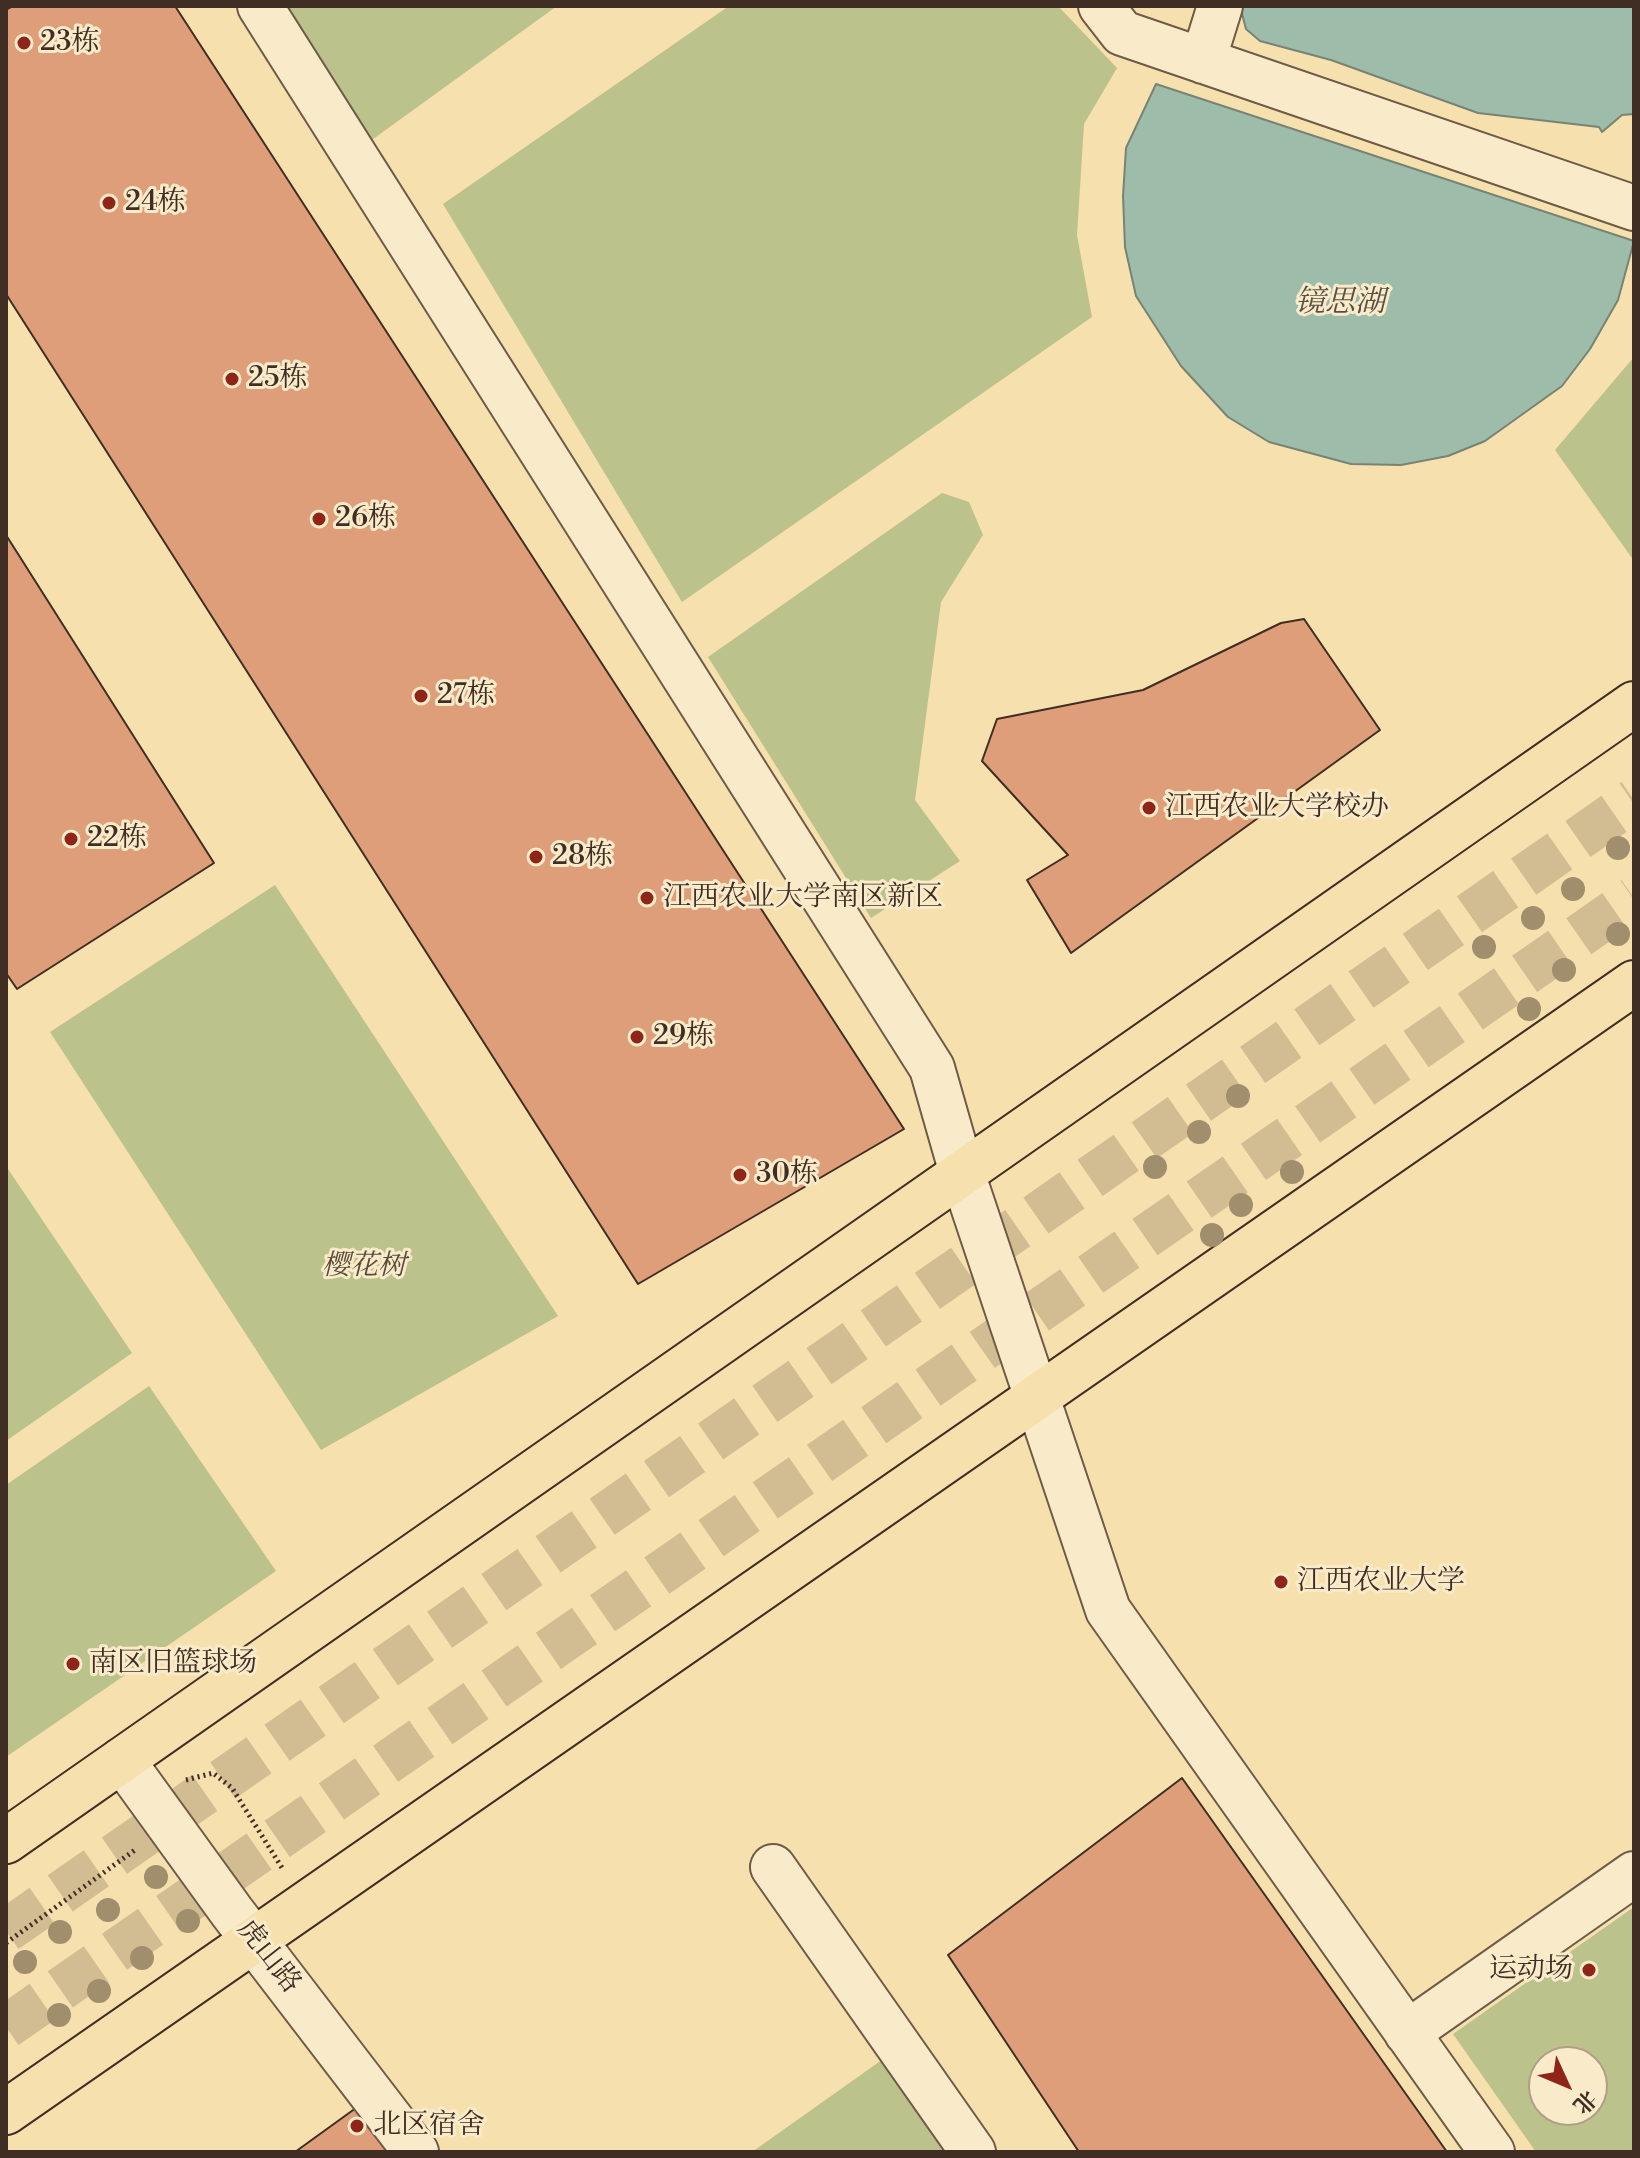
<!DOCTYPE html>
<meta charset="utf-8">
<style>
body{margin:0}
#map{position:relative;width:1640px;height:2158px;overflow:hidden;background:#f6e0ae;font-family:"Libre Bodoni","Noto Serif SC",serif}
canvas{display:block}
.frame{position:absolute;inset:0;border:8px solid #402d23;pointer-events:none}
.north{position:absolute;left:1528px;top:2046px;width:80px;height:80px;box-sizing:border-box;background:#f9ebca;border:2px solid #af9f87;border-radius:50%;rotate:134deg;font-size:22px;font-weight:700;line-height:32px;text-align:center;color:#402d23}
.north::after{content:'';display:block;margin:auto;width:28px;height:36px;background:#8f2418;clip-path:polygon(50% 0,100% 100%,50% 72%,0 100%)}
</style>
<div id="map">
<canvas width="1640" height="2158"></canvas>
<div class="frame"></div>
<div class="north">北</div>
</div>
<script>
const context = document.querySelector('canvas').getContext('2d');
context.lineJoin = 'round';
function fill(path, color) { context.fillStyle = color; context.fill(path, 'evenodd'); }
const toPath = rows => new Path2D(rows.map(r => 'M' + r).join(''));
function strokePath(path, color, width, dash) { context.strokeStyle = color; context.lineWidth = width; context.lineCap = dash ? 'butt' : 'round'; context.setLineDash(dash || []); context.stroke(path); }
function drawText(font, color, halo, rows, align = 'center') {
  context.font = font + ' "Libre Bodoni","Noto Serif SC",serif'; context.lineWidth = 6; context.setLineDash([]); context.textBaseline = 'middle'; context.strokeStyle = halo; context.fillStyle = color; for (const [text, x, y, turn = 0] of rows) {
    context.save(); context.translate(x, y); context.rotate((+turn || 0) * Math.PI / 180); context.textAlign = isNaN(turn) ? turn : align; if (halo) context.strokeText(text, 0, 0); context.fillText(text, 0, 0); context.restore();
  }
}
fill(toPath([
 [286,6,557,6,369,142],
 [729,6,1058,6,1117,68,1084,124,1077,235,1092,317,682,602,443,204],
 [1634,357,1634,561,1555,450],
 [942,493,969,502,983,535,941,602,915,800,960,861,871,918,708,657],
 [275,885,558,1316,321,1450,50,1032],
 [6,1166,132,1353,6,1441],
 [149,1386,276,1571,6,1757,6,1485],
 [1634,1907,1634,2152,1536,2152,1453,2034],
 [1544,2062,1592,2062,1592,2110,1544,2110],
 [886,2057,953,2152,752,2152]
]), '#bcc28b');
const water = toPath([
 [1240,6,1634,6,1634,114,1622,115,1602,132,1599,127,1478,113,1331,60,1260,41,1246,29,1240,6],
 [1156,84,1634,241,1618,300,1590,349,1562,386,1485,441,1448,456,1401,465,1351,464,1269,442,1228,417,1181,366,1136,296,1125,247,1123,196,1126,148,1156,84]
]);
fill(water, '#9dbdaa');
strokePath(water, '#788374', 2);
const building = toPath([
 [13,6,175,6,904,1129,638,1284,6,294,6,10,13,6],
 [6,535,214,863,17,989,6,973,6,535],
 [1304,619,1380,730,1071,953,1027,880,1068,855,982,761,997,719,1143,690,1281,623,1304,619],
 [1182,1778,1447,2152,1079,2152,948,1955,1182,1778],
 [367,2100,400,2152,295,2152,367,2100]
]);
fill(building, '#df9e7a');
strokePath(building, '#402d23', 2);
strokePath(toPath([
 [6,1931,1634,800],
 [6,2027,1634,898]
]), '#d2bc92', 44, [44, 22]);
const minor = toPath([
 [260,6,932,1068,962,1173,1108,1610,1492,2152],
 [1101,6,1122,33,1634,208],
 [1203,61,1220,6],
 [122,1760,232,1912,416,2152],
 [773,1867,973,2152],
 [1407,2033,1634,1874]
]);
const major = toPath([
 [6,1841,1634,704],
 [6,2112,1634,983]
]);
strokePath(minor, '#6e5a46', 48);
strokePath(major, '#402d23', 48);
strokePath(toPath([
 [186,1780,213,1773,232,1788,284,1871],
 [6,1943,135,1850]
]), '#402d23', 5, [2, 4]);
strokePath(minor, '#f9ebca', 44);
strokePath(major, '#f6e0ae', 44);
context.fillStyle = '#a08e6d';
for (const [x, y] of [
 [1618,848],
 [1573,889],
 [1533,918],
 [1618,934],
 [1484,947],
 [1564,970],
 [1529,1009],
 [1238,1096],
 [1199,1132],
 [1155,1167],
 [1292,1172],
 [1241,1205],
 [1212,1235],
 [156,1877],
 [108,1910],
 [188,1921],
 [60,1932],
 [142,1958],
 [25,1962],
 [99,1991],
 [59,2015]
]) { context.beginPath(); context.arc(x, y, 12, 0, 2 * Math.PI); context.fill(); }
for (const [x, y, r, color] of [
 [24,43,8,"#8f2418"],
 [109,203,8,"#8f2418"],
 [232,379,8,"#8f2418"],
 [319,519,8,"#8f2418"],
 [421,696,8,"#8f2418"],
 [1149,808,8,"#8f2418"],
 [71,839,8,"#8f2418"],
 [536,857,8,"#8f2418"],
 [647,898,8,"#8f2418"],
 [637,1037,8,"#8f2418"],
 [740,1175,8,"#8f2418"],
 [1281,1582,8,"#8f2418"],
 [73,1664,8,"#8f2418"],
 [1589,1970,8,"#8f2418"],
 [357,2126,8,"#8f2418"]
]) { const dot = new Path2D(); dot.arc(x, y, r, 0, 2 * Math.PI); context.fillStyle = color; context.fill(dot); strokePath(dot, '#f9ebca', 3); }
drawText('28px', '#402d23', '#f9ebca', [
 ["23栋",40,43],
 ["24栋",125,203],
 ["25栋",248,379],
 ["26栋",335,519],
 ["27栋",437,696],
 ["江西农业大学校办",1165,808],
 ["22栋",87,839],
 ["28栋",552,857],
 ["江西农业大学南区新区",663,898],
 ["29栋",653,1037],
 ["30栋",756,1175],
 ["江西农业大学",1297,1582],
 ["南区旧篮球场",89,1664],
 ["运动场",1573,1970,"right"],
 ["北区宿舍",373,2126]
], 'left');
drawText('italic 28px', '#594b38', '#f9ebca', [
 ["樱花树",364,1267]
]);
drawText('28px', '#402d23', '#f9ebca', [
 ["虎山路",268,1957,52]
]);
drawText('italic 30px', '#575145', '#f9ebca', [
 ["镜思湖",1340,304]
]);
</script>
